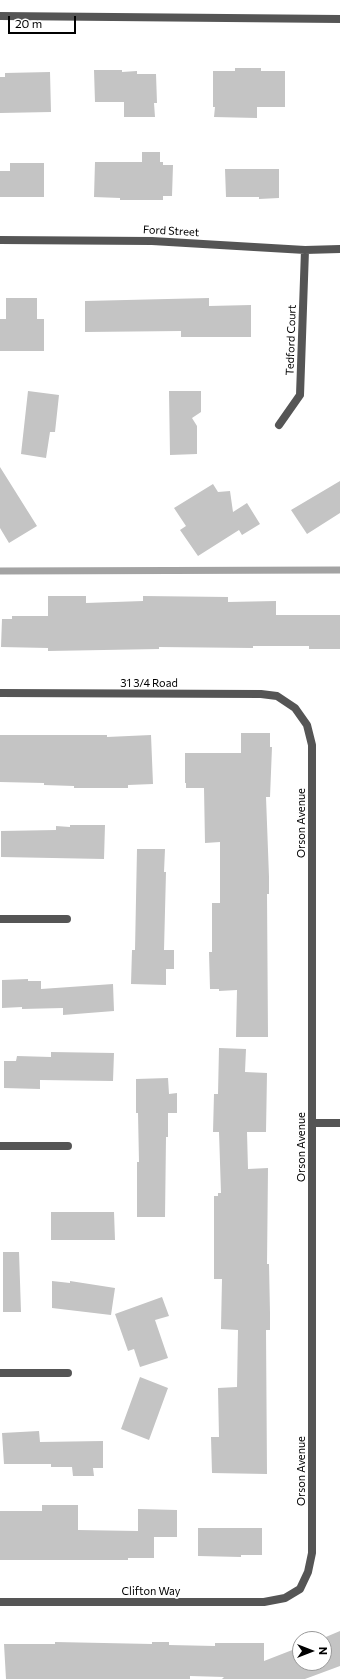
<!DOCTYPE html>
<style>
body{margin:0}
#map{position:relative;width:340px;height:1679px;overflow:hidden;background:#fff;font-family:Commissioner,sans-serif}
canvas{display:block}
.north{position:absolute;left:292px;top:1631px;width:40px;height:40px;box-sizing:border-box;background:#fff;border:1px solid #999;border-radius:50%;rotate:90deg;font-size:11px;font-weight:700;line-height:16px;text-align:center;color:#000}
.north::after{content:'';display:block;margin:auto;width:14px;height:18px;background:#000;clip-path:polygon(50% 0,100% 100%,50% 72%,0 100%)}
.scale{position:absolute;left:8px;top:16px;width:68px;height:18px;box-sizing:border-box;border:2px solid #000;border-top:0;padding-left:5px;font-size:12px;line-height:14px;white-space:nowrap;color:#000;-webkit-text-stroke:3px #fff;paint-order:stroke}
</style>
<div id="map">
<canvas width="340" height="1679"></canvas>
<div class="north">N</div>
<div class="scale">20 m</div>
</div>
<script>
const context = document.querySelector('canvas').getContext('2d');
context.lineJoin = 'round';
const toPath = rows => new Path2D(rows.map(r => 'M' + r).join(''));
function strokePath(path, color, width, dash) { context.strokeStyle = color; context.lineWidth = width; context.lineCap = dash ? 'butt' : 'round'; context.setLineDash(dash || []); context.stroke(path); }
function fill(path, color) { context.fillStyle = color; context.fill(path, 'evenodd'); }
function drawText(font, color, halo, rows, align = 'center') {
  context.font = font + ' Commissioner,sans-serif'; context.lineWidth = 3.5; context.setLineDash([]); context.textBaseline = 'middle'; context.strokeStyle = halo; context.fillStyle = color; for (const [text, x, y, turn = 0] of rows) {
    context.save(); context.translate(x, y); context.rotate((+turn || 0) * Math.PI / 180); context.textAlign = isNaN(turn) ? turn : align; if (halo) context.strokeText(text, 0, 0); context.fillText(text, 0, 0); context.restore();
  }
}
strokePath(toPath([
 [0,571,340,570]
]), '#a3a3a3', 7);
fill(toPath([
 [235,68,261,68,261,71,285,71,285,107,257,107,257,118,214,117,215,107,213,107,213,71,235,71],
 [94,70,122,70,122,72,137,71,137,74,156,74,157,103,154,103,155,117,124,117,124,102,95,102],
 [50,72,51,112,0,113,0,77,5,77,5,73],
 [142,152,160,152,160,162,163,162,163,165,173,165,172,196,163,196,163,200,120,200,120,198,94,197,95,162,142,162],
 [10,163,44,163,44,197,0,197,0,171,10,171],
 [225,169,279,169,279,198,259,199,259,197,226,197],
 [6,298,37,298,37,319,44,319,44,351,0,351,0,319,6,319],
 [209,298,209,306,251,305,251,337,181,337,181,331,85,332,85,301],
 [28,391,59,395,55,432,50,432,46,458,21,454],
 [169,391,201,391,201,412,192,418,197,426,197,454,170,455],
 [0,467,37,526,9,543,0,528],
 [340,481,340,513,307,534,291,510],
 [213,484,218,492,230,491,233,512,247,503,260,524,242,535,239,530,198,556,180,530,186,526,174,508],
 [48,596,86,596,86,603,143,601,143,596,228,597,228,602,276,601,276,615,340,615,340,649,309,649,309,646,253,646,253,648,159,647,159,649,48,651,48,648,1,647,2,619,12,619,12,616,48,616],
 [241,733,270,733,270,747,272,747,270,797,266,797,269,877,269,894,267,894,268,1037,236,1037,237,990,219,991,219,989,210,989,209,952,212,952,212,903,220,903,220,842,205,843,204,788,186,788,186,783,185,783,185,753,241,753],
 [0,735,107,735,107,737,151,735,153,784,128,785,128,788,74,788,74,786,44,785,44,783,0,782],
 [70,825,105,825,104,859,1,857,1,831,56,830,56,826,70,827],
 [137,849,165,849,164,872,166,872,164,950,174,950,174,969,166,969,166,985,131,984,132,950,135,950],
 [28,979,28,981,41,981,41,989,113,984,114,1011,63,1015,63,1008,22,1009,22,1007,2,1008,2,980],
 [219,1048,246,1049,245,1072,267,1073,266,1132,247,1132,248,1169,268,1168,267,1264,269,1264,270,1313,270,1330,266,1330,267,1474,212,1473,211,1437,219,1437,218,1388,237,1387,238,1330,221,1329,222,1279,214,1279,214,1196,218,1196,218,1193,221,1193,219,1132,213,1132,214,1094,218,1094],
 [51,1052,114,1053,113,1081,40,1080,40,1089,4,1088,4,1061,16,1061,17,1056,51,1057],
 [168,1078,169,1094,177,1093,177,1113,168,1113,168,1137,166,1137,165,1217,137,1217,137,1162,139,1162,138,1113,136,1113,136,1079],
 [51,1212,114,1212,115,1240,51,1240],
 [3,1252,19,1252,21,1312,3,1312],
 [52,1281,70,1283,70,1281,115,1288,111,1315,52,1308],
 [162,1297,169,1316,155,1320,168,1358,140,1367,134,1349,128,1351,115,1314],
 [140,1377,168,1388,149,1440,121,1429],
 [39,1431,40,1442,103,1441,103,1468,93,1468,94,1476,73,1476,72,1467,51,1467,51,1464,4,1464,2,1433],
 [42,1505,78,1505,78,1530,138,1531,138,1509,177,1510,177,1537,154,1537,154,1558,128,1558,128,1560,0,1560,0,1511,42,1511],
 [198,1528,262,1528,262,1555,241,1555,241,1557,198,1556],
 [340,1631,340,1666,305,1679,222,1679,224,1677,190,1676,190,1679,6,1679,4,1644,55,1644,55,1642,152,1644,152,1642,169,1642,169,1645,215,1646,215,1643,264,1643,264,1661,300,1647,300,1663,324,1663,324,1639,321,1639]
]), '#c4c4c4');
strokePath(toPath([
 [0,16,340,19],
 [0,240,152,241,305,250,340,249],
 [279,425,300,395,305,250],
 [0,693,261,694,277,696,295,708,307,725,312,745,312,1553,308,1572,300,1589,285,1598,264,1602,0,1602],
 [0,919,67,919],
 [312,1123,340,1123],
 [0,1146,68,1146],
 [0,1373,68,1373]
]), '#555', 8);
drawText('11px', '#000', '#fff', [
 ["Ford Street",171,231,3],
 ["Tedford Court",291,340,-88],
 ["31 3/4 Road",149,683],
 ["Orson Avenue",301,823,-90],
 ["Orson Avenue",301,1147,-90],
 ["Orson Avenue",301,1471,-90],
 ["Clifton Way",151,1591]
]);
</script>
